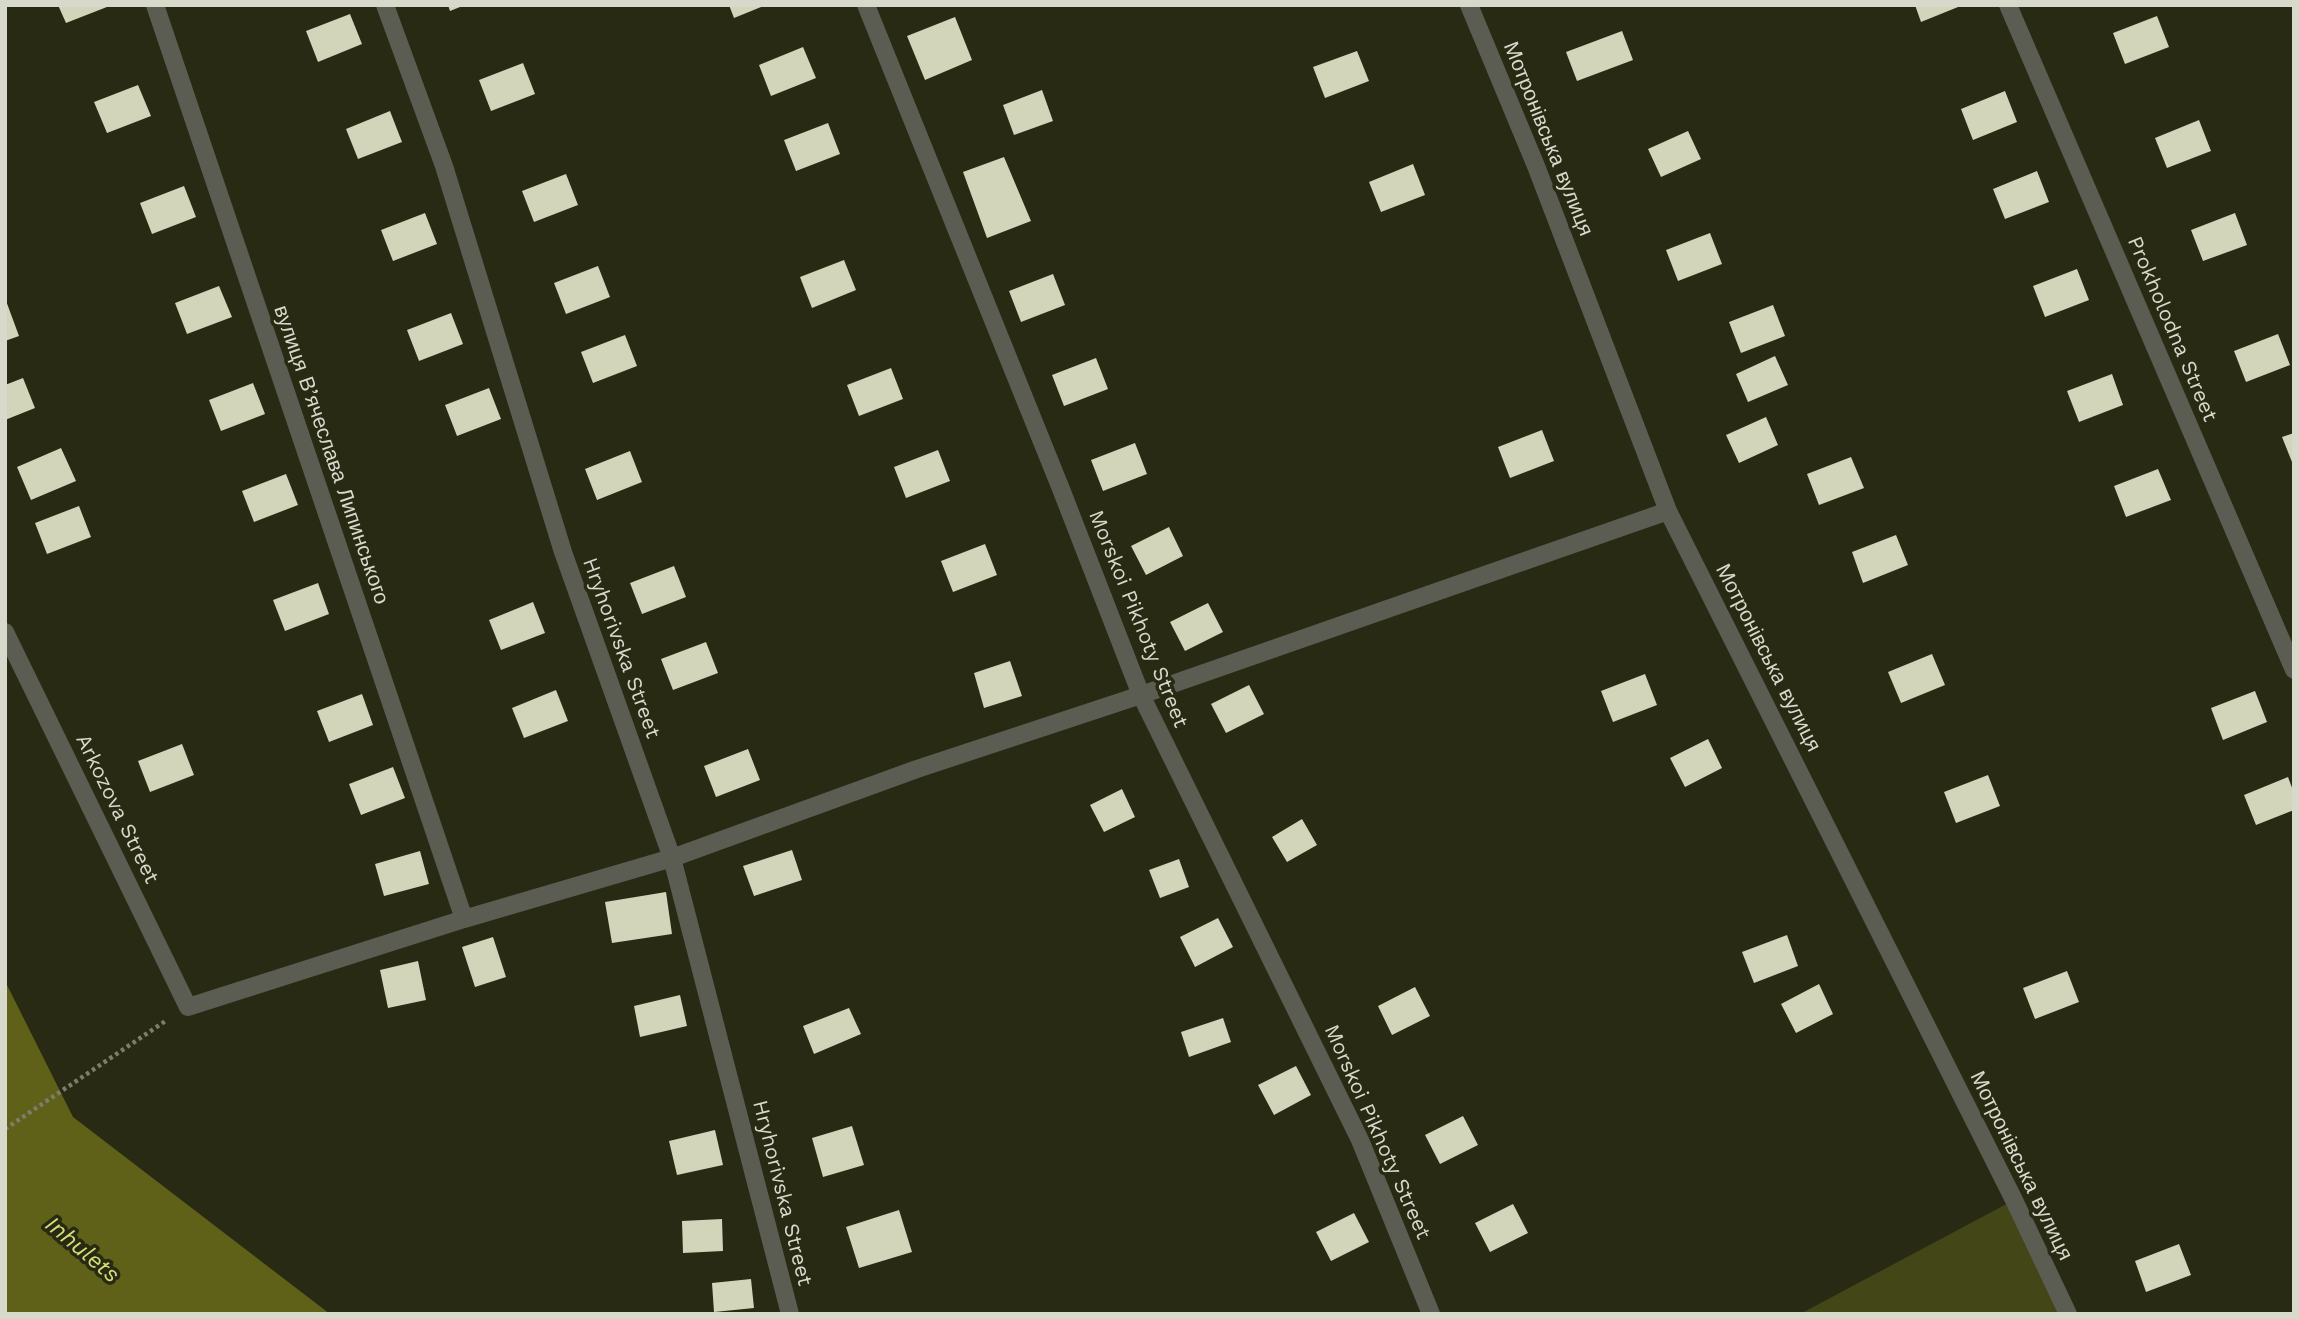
<!DOCTYPE html>
<meta charset="utf-8">
<style>
body{margin:0}
#map{position:relative;width:2299px;height:1319px;overflow:hidden;background:#282a14;font-family:"Work Sans",sans-serif}
canvas{display:block}
.frame{position:absolute;inset:0;border:7px solid #d7d9cb;pointer-events:none}
</style>
<div id="map">
<canvas width="2299" height="1319"></canvas>
<div class="frame"></div>
</div>
<script>
const context = document.querySelector('canvas').getContext('2d');
context.lineJoin = 'round';
function fill(path, color) { context.fillStyle = color; context.fill(path, 'evenodd'); }
const toPath = rows => new Path2D(rows.map(r => 'M' + r).join(''));
function strokePath(path, color, width, dash) { context.strokeStyle = color; context.lineWidth = width; context.lineCap = dash ? 'butt' : 'round'; context.setLineDash(dash || []); context.stroke(path); }
function drawText(font, color, halo, rows, align = 'center') {
  context.font = font + ' "Work Sans",sans-serif'; context.lineWidth = 7; context.setLineDash([]); context.textBaseline = 'middle'; context.strokeStyle = halo; context.fillStyle = color; for (const [text, x, y, turn = 0] of rows) {
    context.save(); context.translate(x, y); context.rotate((+turn || 0) * Math.PI / 180); context.textAlign = isNaN(turn) ? turn : align; if (halo) context.strokeText(text, 0, 0); context.fillText(text, 0, 0); context.restore();
  }
}
fill(toPath([
 [2014,1200,2071,1314,1800,1314]
]), '#434617');
fill(toPath([
 [5,981,73,1117,330,1314,5,1314]
]), '#5e6117');
fill(toPath([
 [58,5,112,5,66,23],
 [448,5,465,5,450,11],
 [729,5,766,5,734,18],
 [1915,5,1963,5,1921,22],
 [350,14,362,44,318,62,306,31],
 [2157,16,2169,47,2125,64,2113,33],
 [955,17,972,60,925,80,907,36],
 [1622,31,1633,60,1577,81,1566,52],
 [803,47,816,78,771,96,759,65],
 [1357,51,1369,81,1325,98,1313,67],
 [523,63,535,94,491,111,479,80],
 [138,85,151,116,107,133,94,102],
 [1042,90,1053,121,1014,135,1003,105],
 [2005,91,2017,122,1973,140,1961,109],
 [390,111,402,142,358,159,346,129],
 [2199,120,2211,151,2167,168,2155,138],
 [828,123,840,154,796,171,784,140],
 [1688,131,1701,159,1661,177,1648,149],
 [1004,157,1031,221,987,238,963,172],
 [1413,164,1425,195,1381,212,1369,182],
 [2037,171,2049,202,2005,219,1993,189],
 [566,174,578,205,534,222,522,191],
 [184,186,196,217,152,234,140,203],
 [425,213,437,244,393,261,381,230],
 [2235,213,2247,245,2203,261,2191,230],
 [1710,233,1722,264,1678,281,1666,250],
 [844,260,856,290,812,308,800,277],
 [598,266,610,297,566,314,554,283],
 [2077,269,2089,300,2045,317,2033,286],
 [1053,274,1065,305,1021,322,1009,291],
 [219,286,232,317,187,334,175,303],
 [5,298,19,336,5,341],
 [1773,305,1785,336,1741,353,1729,322],
 [451,313,463,344,419,361,407,330],
 [2278,334,2290,365,2246,382,2234,351],
 [625,335,637,366,593,383,581,352],
 [1775,356,1788,385,1748,402,1736,374],
 [1096,358,1108,389,1064,406,1052,375],
 [891,368,903,399,859,416,847,385],
 [2112,374,2123,405,2079,422,2067,391],
 [23,378,35,408,5,420,5,385],
 [253,383,265,414,221,431,209,400],
 [489,388,501,419,457,436,445,405],
 [1766,417,1778,445,1739,463,1726,435],
 [1542,430,1554,461,1510,478,1498,447],
 [2294,433,2294,467,2282,437],
 [1135,443,1147,474,1103,491,1091,460],
 [61,448,76,481,31,500,17,467],
 [938,450,950,481,906,498,894,467],
 [630,451,642,482,597,500,585,469],
 [1851,457,1864,488,1819,505,1807,474],
 [2158,469,2171,500,2126,517,2114,486],
 [286,474,298,505,254,522,242,491],
 [79,506,91,537,47,554,35,523],
 [1169,527,1183,556,1146,575,1131,546],
 [1896,535,1908,565,1863,583,1852,552],
 [985,544,997,575,953,592,941,561],
 [674,566,686,597,642,614,630,583],
 [318,583,329,614,285,631,273,600],
 [533,602,545,633,501,650,489,620],
 [1208,603,1223,632,1185,651,1170,622],
 [706,642,718,673,673,690,661,659],
 [1932,654,1945,685,1901,703,1888,672],
 [1010,661,1022,696,984,708,974,673],
 [1645,674,1657,705,1613,722,1601,691],
 [1249,685,1264,714,1226,733,1211,704],
 [556,690,568,721,524,738,512,708],
 [2255,691,2267,722,2223,740,2211,708],
 [362,694,373,725,329,742,317,711],
 [1708,739,1722,768,1685,787,1670,758],
 [182,744,194,775,150,792,138,761],
 [748,749,760,780,716,797,704,766],
 [393,767,405,798,361,815,349,784],
 [1988,775,2000,806,1956,823,1944,792],
 [2288,777,2294,793,2294,810,2256,825,2244,795],
 [1122,789,1135,817,1104,832,1090,805],
 [1302,819,1317,845,1287,862,1272,837],
 [792,850,802,880,754,896,743,866],
 [420,851,429,884,384,896,375,864],
 [1179,859,1189,887,1160,898,1149,870],
 [666,892,672,934,612,943,605,902],
 [1218,918,1233,947,1195,967,1180,937],
 [1787,935,1798,966,1754,983,1742,952],
 [493,937,506,977,475,987,462,947],
 [418,961,426,1000,388,1008,380,970],
 [2067,971,2079,1002,2035,1019,2023,988],
 [1819,984,1833,1014,1796,1033,1781,1004],
 [1415,987,1430,1016,1392,1035,1378,1006],
 [680,995,687,1026,640,1037,634,1006],
 [849,1008,861,1034,814,1054,803,1026],
 [1223,1018,1231,1042,1189,1057,1181,1032],
 [1296,1066,1311,1095,1274,1115,1258,1085],
 [1463,1116,1478,1145,1440,1164,1425,1135],
 [852,1126,864,1165,823,1177,812,1138],
 [715,1130,723,1165,677,1175,669,1141],
 [1513,1204,1528,1233,1490,1252,1475,1223],
 [899,1210,912,1252,859,1268,846,1227],
 [1354,1213,1369,1242,1331,1261,1316,1232],
 [722,1219,723,1251,683,1253,682,1221],
 [2179,1244,2191,1275,2146,1292,2135,1261],
 [751,1279,754,1308,714,1312,712,1283]
]), '#d2d5ba');
strokePath(toPath([
 [5,1129,167,1020]
]), '#7c7e6b', 4.5, [3.5, 3.5]);
strokePath(toPath([
 [155,5,464,919],
 [385,5,444,166,563,552,672,858,790,1314],
 [866,5,1061,489,1141,695,1360,1140,1431,1314],
 [1469,5,1536,166,1668,511,2014,1200,2068,1314],
 [2008,5,2294,670],
 [5,632,188,1007,464,919,672,858,917,769,1141,695,1668,511]
]), '#5c5d52', 18);
drawText('21px', '#d7d9cb', '#282a14', [
 ["Мотронівська вулиця",1548,139,68],
 ["Prokholodna Street",2172,329,67],
 ["вулиця В’ячеслава Липинського",331,455,71],
 ["Morskoi Pikhoty Street",1138,619,68],
 ["Hryhorivska Street",621,648,70],
 ["Мотронівська вулиця",1768,658,63],
 ["Arkozova Street",117,809,64],
 ["Morskoi Pikhoty Street",1377,1132,66],
 ["Мотронівська вулиця",2021,1166,64],
 ["Hryhorivska Street",782,1193,76]
]);
drawText('italic 23px', '#d6dc78', '#282a14', [
 ["Inhulets",82,1250,40]
]);
</script>
